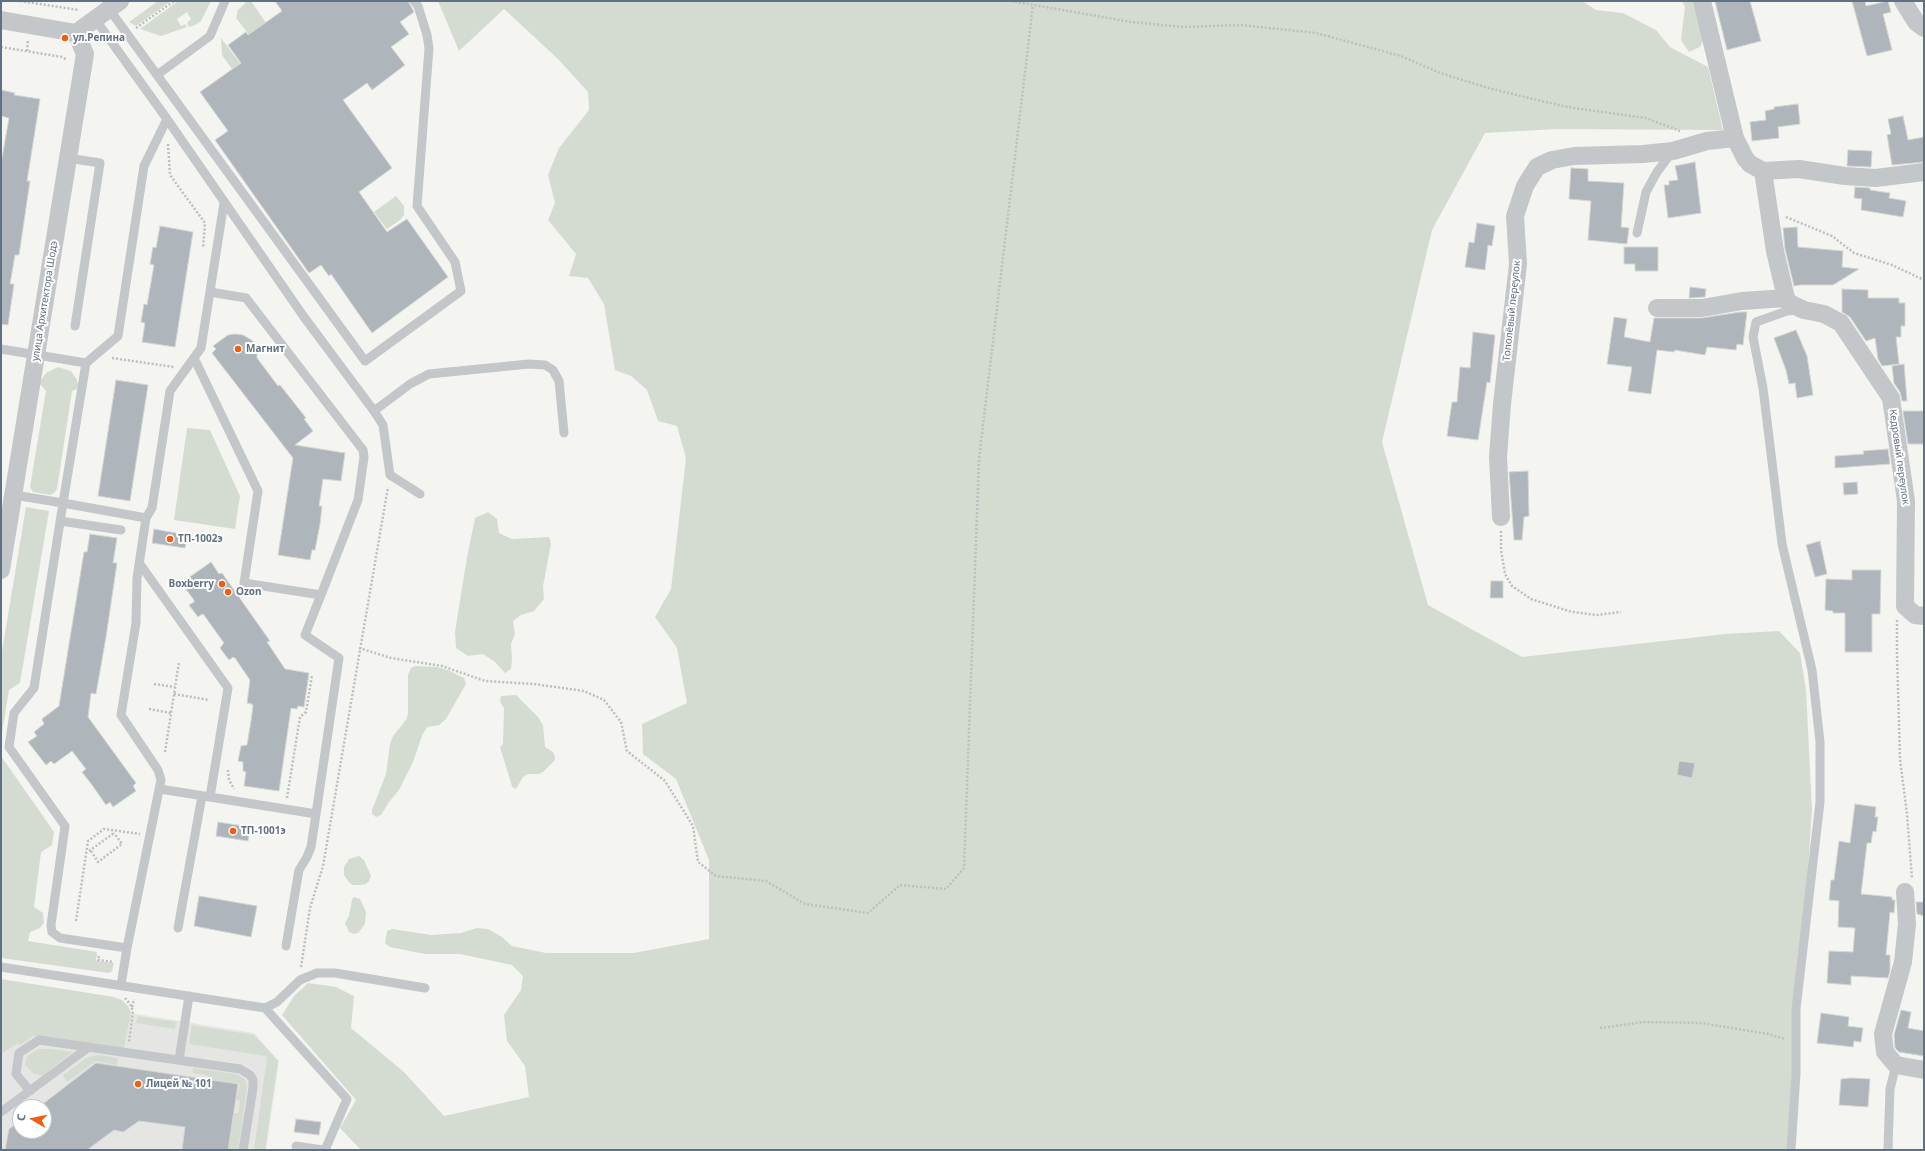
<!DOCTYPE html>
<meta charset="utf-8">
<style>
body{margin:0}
#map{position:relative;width:1925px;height:1151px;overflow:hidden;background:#f4f5f0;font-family:"Noto Sans",sans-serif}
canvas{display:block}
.frame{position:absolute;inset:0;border:2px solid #617184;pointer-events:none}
.north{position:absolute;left:12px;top:1099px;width:40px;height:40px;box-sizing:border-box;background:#fff;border:1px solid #c0c6ce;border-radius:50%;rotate:279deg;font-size:11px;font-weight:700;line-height:16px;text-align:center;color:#617184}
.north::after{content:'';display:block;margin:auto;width:14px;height:18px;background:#f15e13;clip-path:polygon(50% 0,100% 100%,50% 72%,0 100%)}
</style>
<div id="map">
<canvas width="1925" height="1151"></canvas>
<div class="frame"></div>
<div class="north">С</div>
</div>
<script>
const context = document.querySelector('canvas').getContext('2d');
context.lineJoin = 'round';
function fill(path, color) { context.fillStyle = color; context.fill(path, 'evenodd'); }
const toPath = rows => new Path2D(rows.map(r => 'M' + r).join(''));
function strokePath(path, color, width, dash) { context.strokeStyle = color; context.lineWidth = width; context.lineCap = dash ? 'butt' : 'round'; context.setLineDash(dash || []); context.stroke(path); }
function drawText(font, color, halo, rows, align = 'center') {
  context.font = font + ' "Noto Sans",sans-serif'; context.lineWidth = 4; context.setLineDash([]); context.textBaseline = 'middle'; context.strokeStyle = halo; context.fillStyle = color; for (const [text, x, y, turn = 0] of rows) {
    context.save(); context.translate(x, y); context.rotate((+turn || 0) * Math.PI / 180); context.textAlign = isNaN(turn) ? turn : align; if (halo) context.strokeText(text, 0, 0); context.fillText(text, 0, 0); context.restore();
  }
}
fill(toPath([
 [1,992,254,1033,279,1061,266,1150,1,1150],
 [20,1107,44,1107,44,1131,20,1131]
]), '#e5e6e3');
fill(toPath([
 [158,1,171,1,136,26,129,22],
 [178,1,211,1,201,21,195,25,189,27,187,23,191,19,187,12,177,19,181,26,185,24,187,27,161,36,140,29],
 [247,1,251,1,266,23,260,49,236,18,238,10],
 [438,1,1582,1,1596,10,1623,13,1656,30,1670,47,1708,67,1723,130,1556,129,1485,133,1432,230,1382,442,1428,605,1522,657,1725,634,1779,631,1800,653,1806,690,1812,809,1790,1150,361,1150,340,1128,356,1100,282,1015,294,996,308,983,336,987,354,996,351,1028,404,1072,444,1116,529,1097,525,1066,507,1041,504,1015,521,990,523,976,512,965,460,954,425,954,390,947,385,943,387,931,392,929,431,935,461,933,477,928,488,929,502,937,512,946,546,953,634,953,709,939,709,860,676,779,643,754,642,724,687,703,677,648,655,617,671,589,686,458,677,426,658,421,647,390,631,376,615,370,604,304,588,278,569,276,576,254,548,220,555,203,548,175,559,148,589,110,588,92,558,59,504,9,459,51],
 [1682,1,1697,1,1704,39,1700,47,1689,52,1681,40,1685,7],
 [221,38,240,63,232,69,222,55],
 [396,196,404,206,404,215,400,220,387,229,374,212],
 [58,367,71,371,77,380,78,385,77,389,72,391,57,489,54,493,50,495,33,492,30,487,46,391,39,383,46,373],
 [187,428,210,430,240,496,235,529,174,520],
 [26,507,49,511,20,683,9,690,1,739,1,657],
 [488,512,497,519,499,533,512,539,549,537,551,544,543,586,544,599,534,611,521,615,513,621,515,634,511,644,512,659,511,669,505,673,495,662,483,654,468,656,456,648,455,632,467,557,475,518],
 [415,666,437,667,448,670,464,678,466,684,446,719,439,725,428,727,423,733,413,762,399,790,389,802,381,815,376,817,372,814,372,810,386,774,390,744,393,736,406,720,408,714,408,675,411,668],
 [516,695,538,717,543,725,545,747,553,752,555,757,555,760,543,772,539,774,528,774,523,777,516,789,512,787,511,783,500,747,503,744,504,708,500,702,501,696],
 [1,756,54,832,52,845,41,852,34,907,43,913,44,923,40,928,30,932,28,941,97,952,96,961,114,963,112,971,109,973,1,958],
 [359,856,364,860,371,876,369,881,366,884,359,885,352,885,348,881,344,875,344,867,349,859],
 [354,897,360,899,366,912,365,924,358,933,354,934,349,932,345,923,349,916,352,900],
 [1,979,114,997,122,1000,128,1006,131,1012,124,1048,33,1036,20,1045,18,1043,1,1054],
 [138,1016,176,1022,175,1029,136,1023],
 [192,1025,254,1035,278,1061,265,1150,254,1150,267,1058,265,1056,189,1044],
 [38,1049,51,1049,73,1052,42,1076,33,1073,25,1065,27,1056],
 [99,1055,118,1058,117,1065,96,1061,67,1082,63,1075,88,1057],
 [193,1068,236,1074,245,1079,247,1088,238,1150,228,1150,234,1113,238,1113,240,1101,236,1100,240,1084,209,1079,209,1076,192,1073]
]), '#d4dcd1');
const building = toPath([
 [275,1,408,1,414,12,400,22,409,34,391,47,405,65,372,90,367,83,343,100,392,168,359,192,387,232,407,219,448,277,372,333,331,274,329,276,321,265,309,273,215,140,228,131,200,92,241,63,228,45,246,32,248,35,282,11,275,1],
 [1715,1,1750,1,1761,41,1727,50,1715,1],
 [1852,1,1865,1,1866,6,1888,1,1891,12,1883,14,1892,50,1867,56,1852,1],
 [1,90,15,93,14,95,40,99,27,181,30,181,19,255,15,255,10,284,14,284,8,325,1,324,1,158,2,158,9,118,1,116,1,90],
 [1798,104,1800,124,1778,127,1779,138,1752,141,1750,122,1766,120,1765,111,1774,109,1774,107,1798,104],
 [1903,116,1908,140,1924,137,1924,162,1892,165,1887,135,1891,134,1888,119,1903,116],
 [1848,150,1872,151,1871,167,1847,166,1848,150],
 [1695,162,1701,213,1668,218,1664,185,1669,185,1669,181,1678,180,1675,166,1695,162],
 [1571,168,1588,169,1588,181,1624,183,1621,227,1629,228,1627,244,1588,240,1591,201,1569,199,1571,168],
 [1855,187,1870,188,1870,190,1890,193,1889,198,1906,201,1903,217,1861,210,1862,199,1854,198,1855,187],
 [1477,223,1495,226,1492,246,1488,245,1485,270,1465,267,1469,242,1474,243,1477,223],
 [160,226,193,232,175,347,142,342,145,323,141,322,144,304,147,305,154,265,150,264,153,247,156,248,160,226],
 [1797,227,1798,247,1843,251,1842,267,1859,269,1833,285,1800,285,1794,286,1785,249,1783,228,1797,227],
 [1624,247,1658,247,1658,271,1635,271,1635,264,1624,264,1624,247],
 [1690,287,1706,289,1705,297,1689,298,1690,287],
 [1842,289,1868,290,1868,298,1899,298,1899,303,1905,303,1905,326,1901,326,1901,337,1896,337,1899,364,1882,366,1878,359,1875,338,1866,341,1850,317,1842,312,1842,289],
 [1740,312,1747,312,1743,345,1737,344,1736,350,1707,347,1705,355,1675,350,1674,352,1657,350,1651,394,1628,391,1632,367,1607,364,1614,317,1627,319,1624,337,1650,342,1654,318,1702,318,1740,312],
 [1796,330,1807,356,1813,395,1797,398,1795,383,1789,384,1786,370,1774,338,1796,330],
 [1473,332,1495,335,1490,383,1487,382,1478,440,1447,436,1452,402,1457,402,1460,367,1470,368,1473,332],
 [235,334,243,335,253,341,257,348,257,358,278,386,280,385,306,418,304,419,313,431,295,445,345,453,341,481,323,479,319,506,322,506,320,524,315,550,312,550,310,560,278,555,293,458,212,353,216,349,213,346,228,335,235,334],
 [1904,364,1907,401,1902,401,1900,392,1894,383,1892,366,1904,364],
 [116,380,148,385,130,501,98,496,116,380],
 [1903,411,1924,411,1924,444,1908,444,1903,411],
 [1888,449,1890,464,1835,468,1835,456,1864,454,1863,451,1888,449],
 [1528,471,1529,516,1524,517,1522,540,1514,540,1509,472,1528,471],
 [1857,482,1858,494,1844,495,1843,483,1857,482],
 [154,529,187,535,185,548,152,543,154,529],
 [90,534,117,538,113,563,117,563,106,637,96,694,91,693,88,717,136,783,133,786,136,791,113,807,110,802,106,805,92,785,82,772,86,769,72,751,54,764,51,761,46,765,28,742,37,736,34,732,44,724,42,719,59,706,84,552,87,552,90,534],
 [1820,541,1827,574,1815,577,1806,545,1820,541],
 [211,562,219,574,222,573,265,634,270,641,267,642,285,669,309,673,304,707,298,706,297,709,291,708,279,791,244,786,246,772,243,771,243,762,238,761,241,746,247,745,251,721,253,706,252,704,247,703,250,680,235,658,233,657,229,660,220,648,224,643,204,615,202,614,198,617,189,605,194,602,194,600,185,588,187,586,184,581,211,562],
 [1852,570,1881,570,1880,614,1872,614,1872,652,1845,652,1845,613,1833,613,1833,611,1825,610,1826,579,1852,580,1852,570],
 [1491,581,1503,581,1503,598,1490,598,1491,581],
 [1679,761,1695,763,1692,778,1677,775,1679,761],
 [1855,804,1876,807,1875,817,1878,817,1876,832,1873,831,1871,843,1867,843,1861,894,1892,897,1892,900,1895,900,1894,913,1890,912,1886,955,1890,955,1890,971,1888,978,1851,976,1851,985,1827,983,1829,951,1853,952,1855,928,1838,927,1839,901,1829,900,1831,880,1834,880,1839,841,1850,843,1855,804],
 [218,822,250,827,248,841,216,836,218,822],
 [199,896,257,906,251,937,194,926,199,896],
 [1916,902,1924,902,1924,916,1917,914,1916,902],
 [1901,1010,1911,1012,1908,1028,1924,1031,1924,1056,1899,1052,1895,1048,1894,1035,1901,1010],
 [1821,1013,1849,1017,1848,1026,1863,1028,1861,1042,1854,1041,1853,1047,1817,1043,1821,1013],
 [96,1063,238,1084,228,1150,182,1150,185,1127,139,1121,123,1132,114,1130,87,1150,5,1150,9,1129,20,1121,20,1131,44,1131,44,1103,96,1063],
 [1851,1078,1870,1079,1868,1107,1839,1105,1841,1079,1851,1078],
 [296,1119,321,1122,319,1135,294,1132,296,1119]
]);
fill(building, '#aeb5bb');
strokePath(building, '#d5d6d3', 1);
strokePath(toPath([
 [20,1,79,10],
 [1011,1,1131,22,1183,27,1241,25,1316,33,1401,56,1440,73,1492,89,1567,107,1646,118,1680,131],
 [136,28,174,1],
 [1,47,62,57,67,60],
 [27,51,28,40],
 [168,144,170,175,205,223,203,248],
 [1786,217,1832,236,1854,253,1892,265,1924,280],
 [112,358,174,367],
 [1501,531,1501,550,1505,574,1512,586,1531,599,1572,612,1597,615,1621,612],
 [1897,620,1897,654,1900,759,1907,814,1912,878],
 [359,648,391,658,442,666,485,681,534,684,584,691,604,700,621,722,627,751,665,781,693,826,698,862,716,876,766,881,805,904,868,913,900,885,946,889,964,868,979,459,1033,5],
 [154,684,175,687],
 [174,694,209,700],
 [149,709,171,713],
 [165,752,179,662],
 [228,770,229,780,234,789],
 [287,798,300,717,306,712,312,675],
 [89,851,114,833],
 [91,851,98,862,122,844,114,833],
 [76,921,88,841,104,829,140,834],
 [99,956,98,960,113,962],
 [301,967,310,908,323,866,388,487],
 [125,998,130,1004,133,1011,129,1042],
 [132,1007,134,999],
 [1600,1028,1644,1022,1701,1023,1768,1034,1785,1039]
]), '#bdbec1', 2.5, [2, 2]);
strokePath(toPath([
 [109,9,365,361,461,291,455,262,417,206,429,48,427,35,418,6,414,1],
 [95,19,167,119,304,317,374,411,383,425,390,475,420,494],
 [157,75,210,36,225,1],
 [68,158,100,163,75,326],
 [1637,233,1646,192,1657,172,1672,152],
 [1,349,86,363,63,503,34,688,14,713,9,747,65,826,51,925,52,932,60,938,127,948,161,780,158,770,121,715,136,623,137,578,146,518,63,503,14,495],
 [194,358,258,491,244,583,321,595,358,500,364,457,363,450,246,298,210,292],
 [86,363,118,336,144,166,167,119],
 [374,411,410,384,429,374,529,364,545,365,553,370,559,381,564,433],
 [146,518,152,508,170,391,201,348,224,203],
 [60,521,121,530],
 [140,564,228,688,210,797],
 [160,789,316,814,311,847,307,857,299,870,286,946],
 [316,814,339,658,305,635,321,595],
 [178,928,202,796],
 [1,967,265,1008,347,1099,325,1150],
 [121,985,127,948],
 [265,1008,277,1002,300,980,317,973,335,973,425,988],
 [179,1060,189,996],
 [30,1091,16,1074,19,1053,39,1040,240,1069,250,1075,253,1080,253,1088,243,1150],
 [1,1112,89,1047],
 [296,1146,323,1150],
 [1888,1149,1890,1089,1896,1065],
 [1791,1150,1796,1074,1796,1009,1820,802,1820,742,1812,670,1782,544,1763,388,1753,337,1756,322,1787,311,1797,310]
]), '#c3c7ca', 9);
strokePath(toPath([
 [1702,1,1735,138,1745,158,1750,164,1763,171,1799,169,1845,176,1876,178,1924,172],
 [1903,1,1916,22,1924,28],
 [1,20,76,33,120,1],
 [1763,171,1775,251,1786,298,1789,303,1804,310,1824,314,1841,323,1891,398,1906,501,1905,606,1915,615,1924,616],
 [1657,308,1702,308,1742,301,1786,298],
 [1501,517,1498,457,1502,404,1518,264,1515,216,1525,186,1537,167,1552,160,1574,156,1643,154,1673,151,1707,141,1735,138],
 [1,570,85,54,76,33],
 [1905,892,1907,924,1903,962,1883,1034,1885,1052,1896,1065,1924,1070]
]), '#c3c7ca', 18);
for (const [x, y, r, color] of [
 [65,38,4,"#f15e13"],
 [238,349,4,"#f15e13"],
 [170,539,4,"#f15e13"],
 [222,584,4,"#f15e13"],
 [228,592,4,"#f15e13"],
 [233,831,4,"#f15e13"],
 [138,1084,4,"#f15e13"]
]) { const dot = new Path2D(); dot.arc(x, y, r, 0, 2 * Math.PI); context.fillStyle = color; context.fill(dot); strokePath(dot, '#fff', 1.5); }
drawText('bold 10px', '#617184', '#fff', [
 ["ул.Репина",73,38],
 ["Магнит",246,349],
 ["ТП-1002э",178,539],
 ["Boxberry",214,584,"right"],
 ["Ozon",236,592],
 ["ТП-1001э",241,831],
 ["Лицей № 101",146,1084]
], 'left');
drawText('10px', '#617184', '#fff', [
 ["улица Архитектора Шодэ",45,301,-81],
 ["Тополёвый переулок",1512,311,-84],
 ["Кедровый переулок",1899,457,82]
]);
</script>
